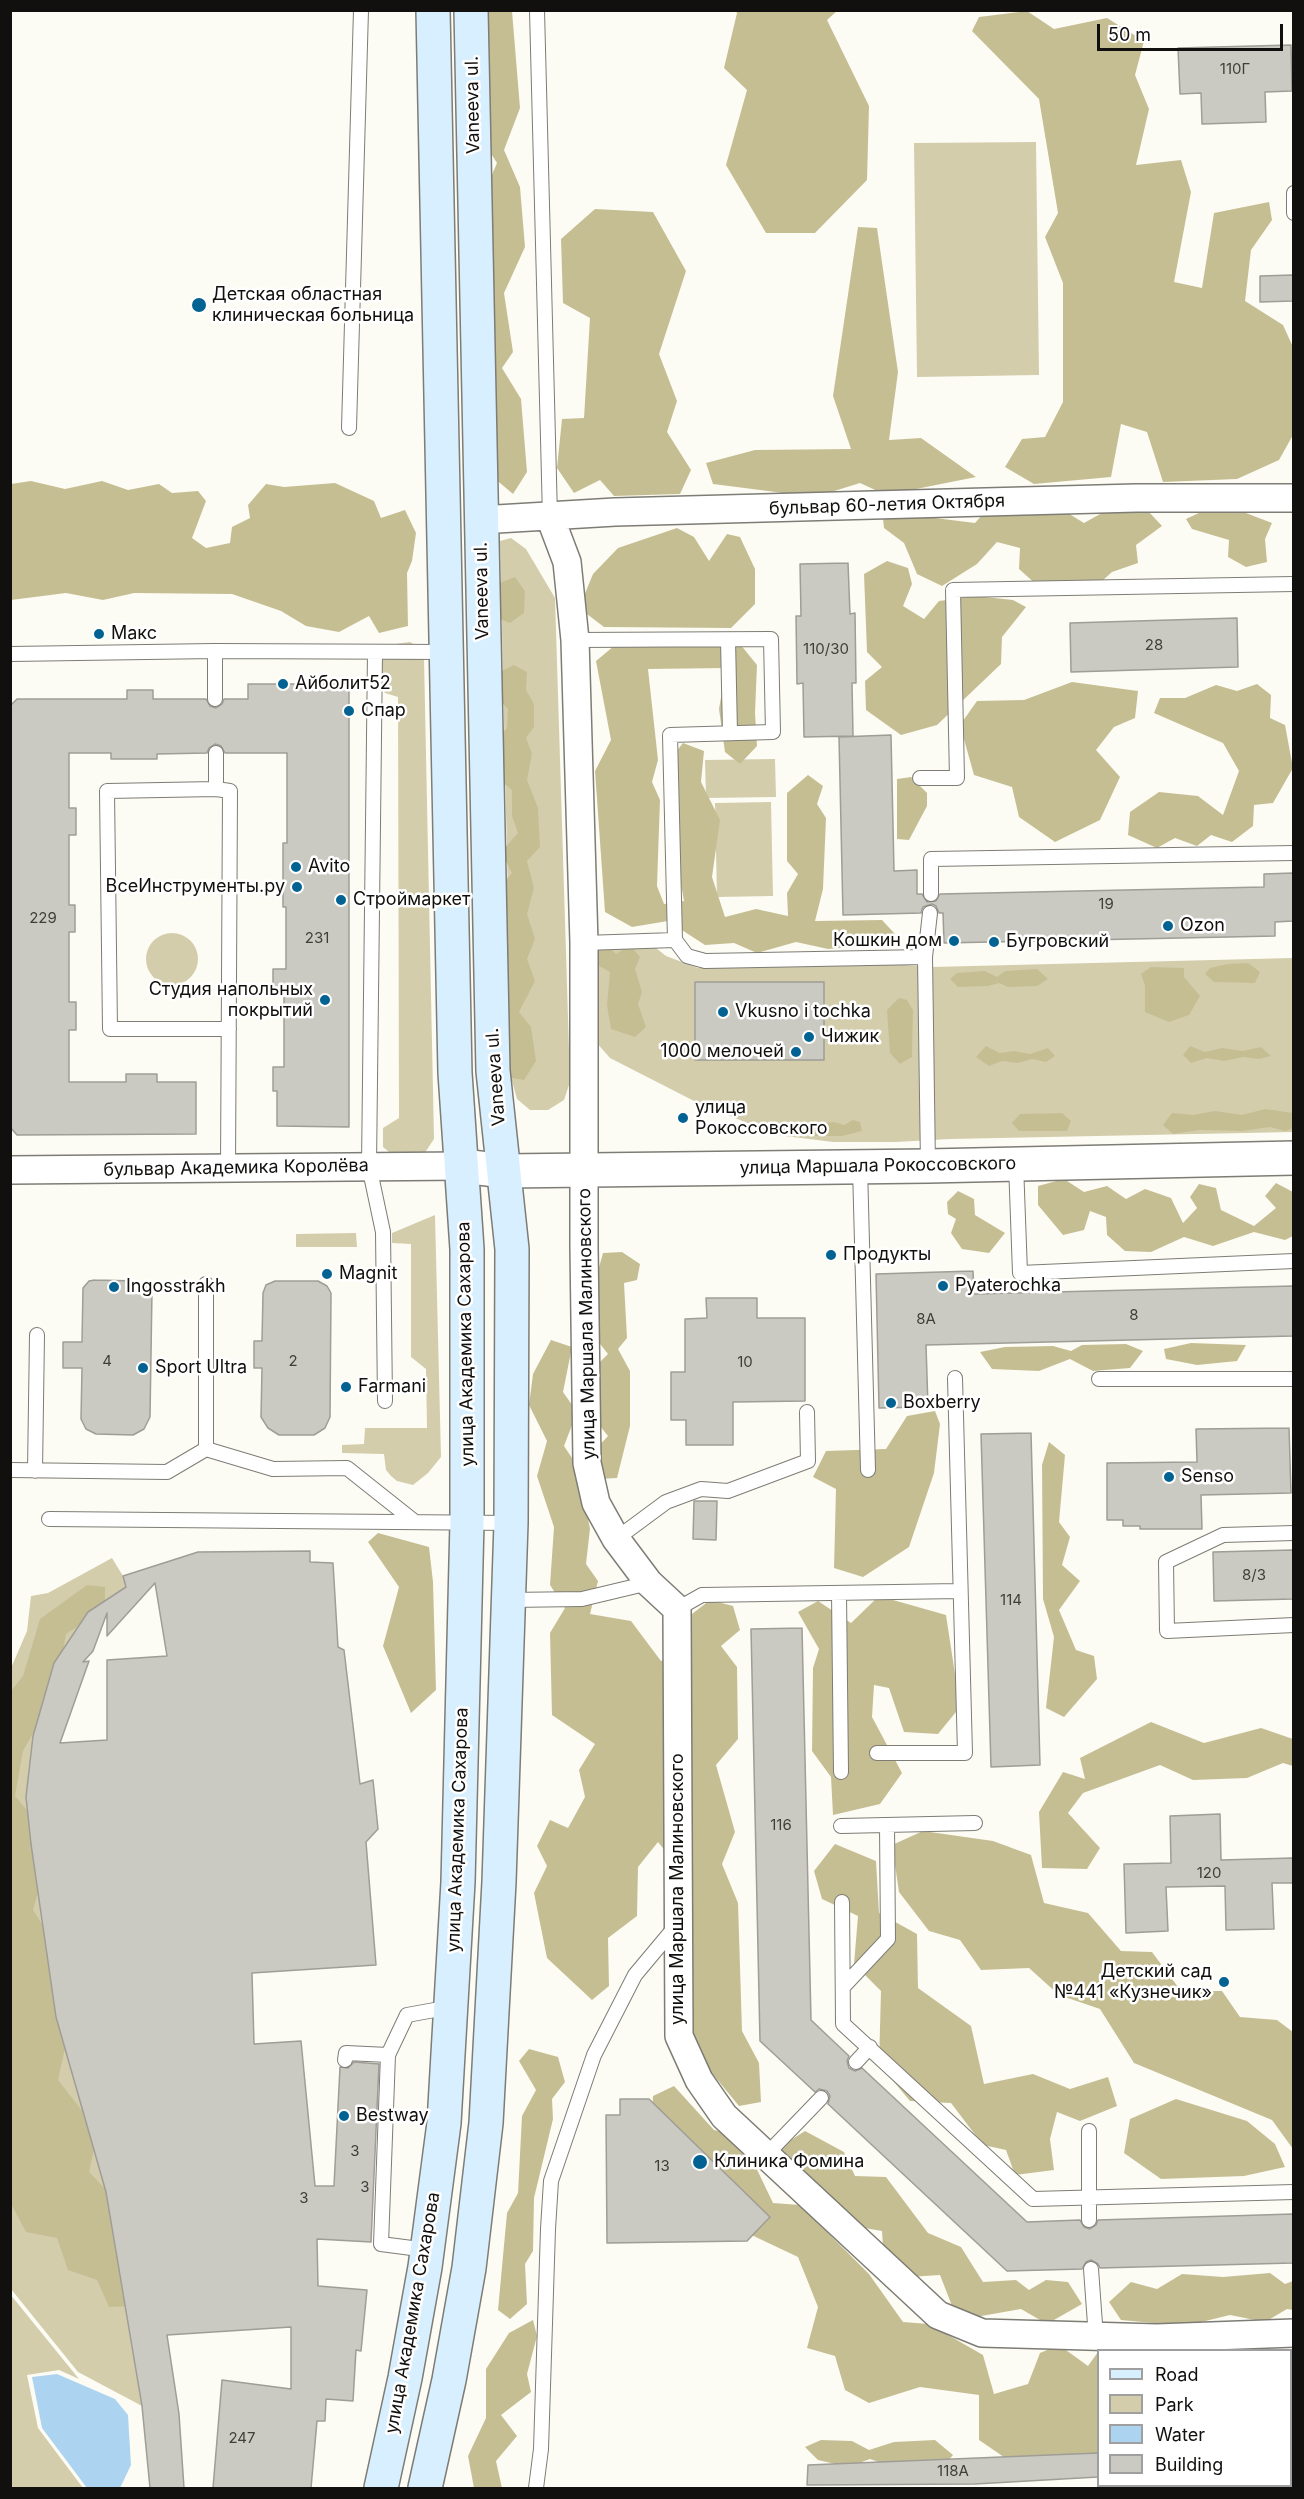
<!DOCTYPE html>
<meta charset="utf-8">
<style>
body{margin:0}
#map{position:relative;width:1304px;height:2499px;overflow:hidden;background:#fdfcf4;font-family:Inter,sans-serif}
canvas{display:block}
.frame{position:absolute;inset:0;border:12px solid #11100e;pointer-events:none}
.legend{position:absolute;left:1097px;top:2349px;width:195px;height:138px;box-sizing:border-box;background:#fff;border:2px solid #a09f9f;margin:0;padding:8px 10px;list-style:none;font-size:18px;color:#11100e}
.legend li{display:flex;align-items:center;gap:12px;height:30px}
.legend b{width:30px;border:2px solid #a09f9f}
.scale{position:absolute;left:1097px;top:24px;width:186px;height:27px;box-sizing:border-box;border:3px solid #11100e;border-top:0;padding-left:8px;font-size:18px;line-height:21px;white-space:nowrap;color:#11100e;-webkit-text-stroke:4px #fff;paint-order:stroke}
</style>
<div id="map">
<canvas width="1304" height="2499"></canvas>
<div class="frame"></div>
<ul class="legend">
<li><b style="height:8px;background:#d8efff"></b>Road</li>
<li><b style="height:16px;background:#d3cdac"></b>Park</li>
<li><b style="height:16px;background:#acd4f1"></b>Water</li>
<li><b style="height:16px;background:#cbcac2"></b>Building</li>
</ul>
<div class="scale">50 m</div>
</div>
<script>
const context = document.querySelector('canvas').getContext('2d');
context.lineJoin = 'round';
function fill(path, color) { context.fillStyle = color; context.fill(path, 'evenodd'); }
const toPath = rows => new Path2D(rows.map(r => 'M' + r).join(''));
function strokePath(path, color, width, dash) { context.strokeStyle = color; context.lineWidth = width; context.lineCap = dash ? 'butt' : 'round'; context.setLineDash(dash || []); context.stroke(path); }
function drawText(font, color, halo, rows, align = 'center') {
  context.font = font + ' Inter,sans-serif'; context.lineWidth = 5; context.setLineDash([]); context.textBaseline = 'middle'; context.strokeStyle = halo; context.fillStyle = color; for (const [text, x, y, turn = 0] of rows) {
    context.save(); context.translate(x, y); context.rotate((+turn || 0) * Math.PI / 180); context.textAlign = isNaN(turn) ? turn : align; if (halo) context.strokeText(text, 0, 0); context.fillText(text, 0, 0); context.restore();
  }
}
fill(toPath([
 [1036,142,1039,375,917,377,914,143],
 [511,538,526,549,555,598,570,1082,564,1100,548,1110,530,1110,517,1099,512,1081,500,541],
 [410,642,419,647,424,658,434,1139,424,1154,395,1157,383,1147,383,1128,399,1118,398,697,385,693,379,683,379,656,387,645],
 [775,759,776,797,706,798,705,760],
 [771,802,773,896,717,897,715,803],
 '146 959a26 26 0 1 1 52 0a26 26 0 1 1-52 0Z',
 [656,948,666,956,698,968,892,964,932,967,1293,958,1293,1132,950,1139,896,1142,833,1142,777,1135,698,1103,610,1058,596,1042,593,949],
 [435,1215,441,1457,428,1473,413,1485,397,1481,391,1476,386,1470,384,1454,342,1453,342,1445,364,1444,365,1428,427,1428,426,1369,411,1357,411,1244,392,1243,392,1233],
 [356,1233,357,1247,296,1247,296,1234],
 [112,1558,123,1576,126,1587,88,1612,54,1663,33,1736,26,1797,31,1844,56,2017,106,2192,142,2406,78,2372,11,2289,11,1668,27,1631,31,1596,48,1593],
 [10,2294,79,2379,59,2370,27,2375,38,2428,83,2488,11,2488]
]), '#d3cdac');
fill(toPath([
 [478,11,512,11,520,108,504,150,520,187,525,247,504,293,513,352,502,368,521,399,527,472,513,494,487,472,479,205,497,163,483,141],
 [736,11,837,11,827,20,869,106,867,180,815,233,766,233,726,165,747,90,724,68,737,13],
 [1027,11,1054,29,1107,18,1144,41,1135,75,1149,109,1136,165,1181,160,1191,192,1174,282,1202,288,1214,213,1269,202,1272,220,1251,250,1245,301,1283,325,1293,347,1293,435,1279,460,1237,479,1163,482,1147,432,1121,424,1111,477,1034,484,1005,467,1022,439,1045,437,1063,402,1063,283,1045,237,1058,213,1039,99,972,31,979,17],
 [595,209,653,212,686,271,659,354,677,401,667,432,691,470,680,494,614,496,600,480,574,493,557,468,562,419,584,418,590,318,563,303,561,239],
 [858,227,877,228,898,372,889,440,921,438,976,477,886,495,860,483,815,497,713,484,706,463,755,450,851,449,833,396],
 [31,481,65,489,102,481,128,490,159,484,172,493,198,491,206,501,192,538,206,548,230,543,232,527,250,518,248,505,266,484,284,487,335,483,374,501,381,518,405,510,416,533,412,561,407,573,408,626,379,633,369,616,339,632,306,626,281,611,232,594,134,593,103,600,66,593,11,600,11,484],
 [922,498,935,518,975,523,990,506,1053,504,1084,523,1102,513,1149,512,1162,526,1136,545,1138,563,1112,572,1092,590,1048,595,1019,569,1020,548,997,542,977,564,942,586,917,574,904,543,884,528,882,510],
 [1238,510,1272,523,1265,539,1267,562,1246,567,1228,557,1229,540,1192,529,1186,519,1203,511,1221,512],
 [677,528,694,537,709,561,727,534,740,537,755,569,755,604,731,628,604,627,579,608,593,574,618,548],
 [887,561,908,568,912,584,903,606,924,619,939,601,976,596,1013,600,1026,607,1002,637,1001,664,937,725,901,735,866,710,865,681,882,667,867,652,864,574],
 [515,577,525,591,524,613,510,623,498,618,497,584],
 [657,632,740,644,757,665,755,713,757,746,740,764,725,752,719,709,726,668,648,669,658,760,652,782,660,800,657,886,664,904,684,901,675,851,668,762,683,743,704,751,701,782,720,820,712,877,725,917,756,909,788,916,787,893,798,874,787,861,787,793,808,775,823,786,817,804,826,818,823,889,815,921,882,920,895,934,882,944,828,949,796,942,757,953,734,943,705,945,668,921,632,927,605,912,595,771,611,740,596,661,614,646],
 [514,665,527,672,526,690,534,704,534,727,526,738,532,754,527,780,538,808,540,847,527,861,534,888,527,914,535,939,527,959,535,981,519,1012,531,1027,536,1061,524,1080,506,1077,496,891,512,873,501,852,518,833,512,816,512,790,489,772,488,746,507,728,508,709,492,693,491,676],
 [1072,682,1138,691,1135,718,1114,727,1096,750,1120,777,1100,820,1055,842,1019,817,1012,787,974,775,960,725,977,701,1024,700],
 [1257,684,1271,695,1270,718,1285,725,1293,768,1273,803,1254,805,1253,826,1232,842,1211,835,1197,846,1175,838,1157,848,1128,835,1130,812,1159,792,1198,796,1223,815,1239,771,1223,743,1154,713,1160,698,1185,698,1216,685,1237,691],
 [911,777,927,793,927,806,909,840,897,839,897,779],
 [606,944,616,954,630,945,640,957,635,969,642,992,638,1004,646,1027,635,1037,611,1029,607,1005,610,972,590,961,590,947],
 [1248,963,1260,972,1255,983,1214,982,1205,974,1210,968,1228,964],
 [1151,967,1184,968,1184,977,1200,996,1189,1015,1169,1022,1145,1012,1145,986,1141,974],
 [1037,969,1048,979,1037,986,1008,987,999,983,988,986,958,987,950,979,957,973,985,971,997,977,1005,971],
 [899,998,907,1000,913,1010,912,1057,900,1064,890,1053,887,1010],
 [986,1046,1000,1053,1014,1051,1030,1054,1048,1048,1055,1056,1046,1062,1032,1059,1018,1063,1002,1061,989,1066,976,1057],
 [1190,1046,1205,1052,1222,1048,1243,1051,1261,1047,1271,1056,1259,1059,1243,1057,1224,1061,1207,1058,1191,1063,1183,1055],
 [1265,1109,1293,1113,1293,1128,1285,1131,1270,1127,1242,1131,1200,1130,1173,1134,1163,1125,1172,1113,1193,1115,1215,1111,1242,1115],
 [1062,1113,1071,1121,1067,1131,1019,1131,1012,1123,1020,1114],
 [853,1120,860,1122,862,1131,842,1136,815,1136,808,1131,800,1135,793,1128,797,1121,805,1124,810,1121,818,1124,834,1122,844,1125],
 [1064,1179,1084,1192,1107,1186,1126,1199,1145,1189,1171,1198,1183,1223,1197,1208,1190,1197,1199,1184,1216,1188,1221,1210,1254,1226,1276,1208,1265,1196,1276,1183,1293,1192,1293,1236,1285,1240,1254,1232,1213,1246,1184,1237,1151,1252,1125,1251,1107,1235,1106,1217,1090,1211,1084,1230,1063,1235,1038,1205,1038,1186],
 [958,1191,974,1199,975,1215,1005,1233,989,1253,962,1249,951,1233,956,1219,948,1214,947,1202],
 [622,1252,640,1264,637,1280,624,1283,627,1338,618,1349,630,1371,630,1426,617,1478,599,1479,595,1450,608,1436,596,1421,592,1370,608,1354,593,1335,593,1289,603,1253],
 [551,1340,572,1347,563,1392,577,1412,564,1446,578,1467,590,1529,586,1564,598,1581,590,1614,631,1621,661,1661,681,1653,683,1621,710,1600,733,1606,740,1630,721,1646,737,1667,738,1739,716,1765,735,1832,722,1864,738,1903,742,2031,759,2063,761,2102,739,2106,692,2049,686,1877,658,1842,638,1867,637,1916,608,1938,609,1986,592,2000,547,1958,534,1893,547,1866,537,1846,550,1820,568,1828,585,1797,579,1770,595,1744,552,1715,550,1633,565,1608,550,1585,554,1527,537,1476,547,1441,529,1405,533,1374],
 [1191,1343,1246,1345,1237,1361,1197,1365,1166,1359,1164,1349],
 [1126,1344,1143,1351,1130,1368,1093,1371,1070,1359,1039,1371,992,1369,980,1352,1005,1347,1053,1346,1071,1351,1082,1345],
 [935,1411,940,1424,934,1473,909,1547,863,1577,834,1568,836,1489,813,1477,826,1451,886,1449,907,1416],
 [1049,1442,1065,1455,1059,1522,1070,1537,1062,1565,1080,1581,1059,1610,1076,1650,1094,1656,1097,1679,1064,1717,1046,1708,1054,1637,1043,1599,1042,1465],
 [378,1533,429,1547,433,1582,436,1690,411,1713,383,1646,399,1587,368,1542],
 [87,1585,105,1587,105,1609,66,1634,55,1695,23,1751,15,1796,36,1821,43,1875,33,1910,59,1950,69,2030,58,2080,98,2131,89,2172,116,2200,134,2306,109,2307,97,2280,68,2270,57,2238,26,2232,11,2204,11,1691,23,1676,40,1619],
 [879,1596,946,1615,960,1707,938,1734,904,1732,889,1688,874,1685,872,1717,902,1773,880,1804,833,1815,831,1777,812,1751,813,1668,819,1649,798,1612,818,1601,851,1623],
 [1151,1722,1204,1743,1261,1728,1293,1739,1293,1766,1283,1763,1247,1778,1193,1780,1160,1765,1083,1793,1068,1813,1100,1848,1087,1869,1042,1868,1039,1812,1063,1772,1085,1779,1080,1758],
 [923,1831,993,1841,1031,1855,1044,1903,1088,1913,1121,1951,1152,1952,1181,1991,1222,1991,1240,2017,1277,2020,1293,2032,1293,2149,1272,2120,1134,2063,1100,2009,1059,1995,1029,1968,981,1970,960,1940,929,1931,899,1892,892,1845],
 [835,1844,876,1861,879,1913,917,1934,918,1988,971,2026,984,2084,1033,2074,1070,2089,1108,2077,1117,2106,1080,2121,1057,2112,1050,2139,1054,2170,1015,2175,1006,2150,983,2145,951,2103,910,2101,879,2064,881,1991,854,1964,858,1916,822,1899,814,1871],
 [529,2049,558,2057,565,2082,552,2099,553,2119,534,2198,533,2251,525,2264,527,2304,510,2319,498,2310,507,2213,518,2193,522,2116,536,2090,519,2061],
 [674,2086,714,2130,741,2136,773,2203,800,2205,869,2274,903,2322,929,2324,983,2355,994,2394,1028,2384,1040,2353,1059,2345,1088,2366,1098,2352,1098,2456,1017,2466,979,2440,979,2395,920,2387,869,2403,845,2390,835,2356,807,2348,818,2307,798,2257,743,2231,651,2146,653,2096],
 [1176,2099,1247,2121,1275,2144,1285,2167,1244,2176,1161,2179,1124,2153,1130,2119],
 [805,2131,844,2152,855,2176,886,2177,928,2233,961,2247,983,2282,1016,2280,1029,2290,1046,2280,1068,2282,1082,2304,1047,2324,1021,2309,970,2318,954,2311,940,2275,909,2277,884,2262,882,2231,829,2222,781,2179,780,2147],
 [1270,2273,1285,2284,1293,2281,1293,2310,1287,2309,1265,2322,1230,2315,1185,2326,1121,2320,1109,2302,1131,2282,1157,2289,1182,2274,1223,2277],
 [533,2320,537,2336,527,2374,531,2392,501,2415,517,2436,496,2461,502,2488,474,2488,468,2456,486,2418,486,2369,509,2333],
 [821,2440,852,2441,869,2450,894,2442,935,2440,953,2455,942,2468,902,2470,870,2459,848,2467,818,2460,805,2447]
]), '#c6be93');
fill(toPath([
 [57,2374,115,2399,128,2415,131,2465,120,2488,87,2488,42,2428,32,2377]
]), '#acd4f1');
const building = toPath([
 [1291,45,1292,91,1265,92,1266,122,1202,124,1201,93,1180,94,1178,48,1291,45],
 [1293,275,1293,301,1260,302,1260,276,1293,275],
 [848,563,850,614,855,613,856,683,852,683,853,736,804,737,803,683,797,684,796,616,801,616,800,564,848,563],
 [1237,618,1238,667,1071,672,1070,623,1237,618],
 [248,684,349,684,349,1127,277,1126,277,1091,273,1091,273,1067,284,1067,284,992,273,992,273,969,286,969,286,907,283,907,283,843,287,843,287,753,225,753,221,746,215,744,209,748,207,753,157,754,157,759,111,759,111,753,69,753,69,808,76,808,76,835,69,835,69,905,75,905,75,932,69,932,69,1002,76,1002,76,1030,69,1030,69,1082,126,1082,126,1074,157,1074,157,1082,196,1082,196,1134,17,1135,10,1127,10,706,17,699,127,699,127,690,153,690,153,699,206,699,210,706,216,708,222,704,224,699,248,699,248,684],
 [891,735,894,871,917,870,917,894,922,894,927,902,936,901,940,894,1264,887,1264,874,1293,873,1293,921,1275,922,1275,936,944,943,943,913,939,913,936,906,932,904,923,907,921,913,843,915,839,737,891,735],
 [695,982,824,982,824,1060,695,1060,695,982],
 [973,1271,974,1294,1293,1286,1293,1336,926,1345,928,1407,879,1408,876,1274,973,1271],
 [95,1280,136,1281,147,1285,152,1291,150,1417,144,1429,133,1435,96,1434,86,1429,81,1419,82,1368,63,1368,63,1342,82,1342,83,1288,89,1281,95,1280],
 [275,1281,318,1281,327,1286,331,1293,330,1417,325,1428,314,1435,279,1435,268,1428,261,1417,262,1368,254,1368,254,1341,262,1341,263,1293,266,1285,275,1281],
 [706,1298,757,1298,757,1318,805,1318,805,1401,733,1402,733,1445,686,1445,686,1420,671,1420,671,1372,685,1372,685,1319,707,1318,706,1298],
 [1289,1428,1291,1493,1201,1495,1202,1529,1140,1529,1140,1526,1123,1526,1123,1520,1107,1520,1107,1463,1197,1462,1196,1429,1289,1428],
 [1031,1433,1040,1765,991,1767,981,1434,1031,1433],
 [694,1501,717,1501,716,1540,693,1539,694,1501],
 [1293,1550,1293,1599,1214,1601,1213,1552,1293,1550],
 [310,1551,310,1562,333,1563,338,1647,344,1650,360,1784,373,1780,378,1829,366,1842,376,1965,252,1973,254,2044,301,2041,315,2186,334,2186,340,2067,348,2068,354,2062,379,2064,371,2242,317,2239,318,2286,367,2290,361,2351,356,2350,353,2401,326,2399,325,2421,317,2421,311,2488,213,2488,222,2380,291,2389,291,2327,167,2335,179,2414,184,2488,150,2488,142,2406,106,2192,56,2017,31,1844,26,1797,33,1736,54,1663,88,1612,126,1587,123,1576,198,1552,310,1551],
 [155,1583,167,1656,107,1660,107,1740,60,1743,89,1661,83,1662,93,1651,107,1613,107,1636,155,1583],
 [802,1628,811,2020,849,2056,847,2061,849,2068,855,2071,862,2068,1027,2222,1080,2220,1084,2227,1090,2229,1096,2225,1098,2220,1293,2214,1293,2263,1100,2268,1098,2264,1091,2260,1086,2262,1082,2269,1007,2271,828,2104,830,2096,827,2091,819,2089,815,2092,760,2041,751,1629,802,1628],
 [1220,1814,1221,1860,1293,1858,1293,1883,1272,1883,1274,1929,1226,1930,1225,1886,1166,1887,1168,1931,1126,1933,1124,1864,1171,1863,1170,1816,1220,1814],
 [620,2099,649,2099,770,2217,747,2241,607,2243,606,2115,620,2115,620,2099],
 [1098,2453,1098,2477,975,2484,807,2485,808,2465,1098,2453]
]);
fill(building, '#cbcac2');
strokePath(building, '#9e9d96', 1.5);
const service = toPath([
 [537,10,550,517],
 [1294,193,1294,213],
 [349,428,361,10],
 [575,640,771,639,773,732,670,735,675,940],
 [728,640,730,733],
 [215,651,215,699],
 [375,652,369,1166,383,1232,385,1401],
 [10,654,215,651,447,652],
 [216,753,216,789],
 [920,778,957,778,953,590,1294,584],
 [931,894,931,859,1294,853],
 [584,943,675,940,687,956,705,961,925,957,928,1166],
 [925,957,930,913],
 [1016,1164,1020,1273,1294,1261],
 [860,1167,868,1470],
 [228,1168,230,791,216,789,107,791,110,1029,229,1029],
 [1099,1379,1294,1379],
 [206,1449,206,1284],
 [10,1470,167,1472,206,1449,273,1469,347,1468,415,1522],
 [35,1471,37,1335],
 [49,1519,511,1523],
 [1294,1533,1223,1535,1166,1562,1167,1631,1294,1625],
 [616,1539,666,1502,701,1489,728,1491,808,1461,807,1412],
 [839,1593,841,1772],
 [509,1600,582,1599,649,1583],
 [677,1609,702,1595,959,1591],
 [877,1753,965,1753,955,1378],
 [841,1826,975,1823],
 [842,1902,843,2024,1033,2199,1294,2192],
 [843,1987,888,1939,887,1825],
 [345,2060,346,2053,388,2055],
 [856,2062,870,2047],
 [767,2154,821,2098],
 [1089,2220,1089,2131],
 [427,2250,381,2244,388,2055,407,2015,451,2007],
 [1091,2269,1096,2338],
 [536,2488,541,2449,548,2229,551,2181,594,2055,635,1975,676,1926]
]);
const minor = toPath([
 [550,517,567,562,575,640,584,943,584,1247,587,1463,596,1503,616,1539,649,1583,677,1609,679,2036,699,2080,724,2116,938,2315,982,2333,1157,2338,1294,2333],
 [480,520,615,512,873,505,1136,498,1294,498],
 [10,1170,462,1166]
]);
const tertiary = toPath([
 [462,1166,505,1171,928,1166,1294,1158]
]);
const secondary = toPath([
 [381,2488,405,2378,425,2267,444,2123,458,1882,467,1522,467,1249,455,1073,433,10],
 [425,2488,449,2380,469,2268,486,2123,499,1882,511,1523,512,1249,493,1071,471,10]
]);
strokePath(service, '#7d7c75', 16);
strokePath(minor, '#7d7c75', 30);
strokePath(tertiary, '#7d7c75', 36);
strokePath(secondary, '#7d7c75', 36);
strokePath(service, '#fff', 14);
strokePath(minor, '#fff', 27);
strokePath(tertiary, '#fff', 33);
strokePath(secondary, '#d8efff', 33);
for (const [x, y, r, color] of [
 [199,305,8,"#026292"],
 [99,634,6,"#026292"],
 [283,684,6,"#026292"],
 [349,711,6,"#026292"],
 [296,867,6,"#026292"],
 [297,887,6,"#026292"],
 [341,900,6,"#026292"],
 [1168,926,6,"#026292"],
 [954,941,6,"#026292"],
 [994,942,6,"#026292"],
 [325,1000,6,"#026292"],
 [723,1012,6,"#026292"],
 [809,1037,6,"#026292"],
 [796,1052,6,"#026292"],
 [683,1118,6,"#026292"],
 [831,1255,6,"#026292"],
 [327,1274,6,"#026292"],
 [943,1286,6,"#026292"],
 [114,1287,6,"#026292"],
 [143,1368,6,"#026292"],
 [346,1387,6,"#026292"],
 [891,1403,6,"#026292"],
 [1169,1477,6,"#026292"],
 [1224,1982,6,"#026292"],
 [344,2116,6,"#026292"],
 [700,2162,8,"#026292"]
]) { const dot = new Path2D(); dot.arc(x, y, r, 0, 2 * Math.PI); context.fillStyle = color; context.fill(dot); strokePath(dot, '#fff', 2); }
drawText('15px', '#403e3b', null, [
 ["110Г",1235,69],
 ["28",1154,645],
 ["110/30",826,649],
 ["19",1106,904],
 ["229",43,918],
 ["231",317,938],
 ["8",1134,1315],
 ["8А",926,1319],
 ["4",107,1361],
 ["2",293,1361],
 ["10",745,1362],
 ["8/3",1254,1575],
 ["114",1011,1600],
 ["116",781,1825],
 ["120",1209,1873],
 ["3",355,2151],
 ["13",662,2166],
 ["3",365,2187],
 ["3",304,2198],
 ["247",242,2438],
 ["118А",953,2471]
]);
drawText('18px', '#11100e', '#fff', [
 ["Vaneeva ul.",473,105,-91],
 ["бульвар 60-летия Октября",887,505,-2],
 ["Vaneeva ul.",482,591,-91],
 ["Vaneeva ul.",496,1077,-94],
 ["улица Маршала Рокоссовского",878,1166,-1],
 ["бульвар Академика Королёва",236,1168,-1],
 ["улица Маршала Малиновского",587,1324,-91],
 ["улица Академика Сахарова",466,1344,-91],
 ["улица Академика Сахарова",458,1830,-88],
 ["улица Маршала Малиновского",678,1889,-90],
 ["улица Академика Сахарова",413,2313,-80]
]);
drawText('18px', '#11100e', '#fff', [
 ["Детская областная",212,295],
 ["клиническая больница",212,316],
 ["Макс",111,634],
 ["Айболит52",295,684],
 ["Спар",361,711],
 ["Avito",308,867],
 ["ВсеИнструменты.ру",285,887,"right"],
 ["Строймаркет",353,900],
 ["Ozon",1180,926],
 ["Кошкин дом",942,941,"right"],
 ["Бугровский",1006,942],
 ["Студия напольных",313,990,"right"],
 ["покрытий",313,1011,"right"],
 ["Vkusno i tochka",735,1012],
 ["Чижик",821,1037],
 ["1000 мелочей",784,1052,"right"],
 ["улица",695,1108],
 ["Рокоссовского",695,1129],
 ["Продукты",843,1255],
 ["Magnit",339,1274],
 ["Pyaterochka",955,1286],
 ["Ingosstrakh",126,1287],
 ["Sport Ultra",155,1368],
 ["Farmani",358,1387],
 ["Boxberry",903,1403],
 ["Senso",1181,1477],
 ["Детский сад",1212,1972,"right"],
 ["№441 «Кузнечик»",1212,1993,"right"],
 ["Bestway",356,2116],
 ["Клиника Фомина",714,2162]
], 'left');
</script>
